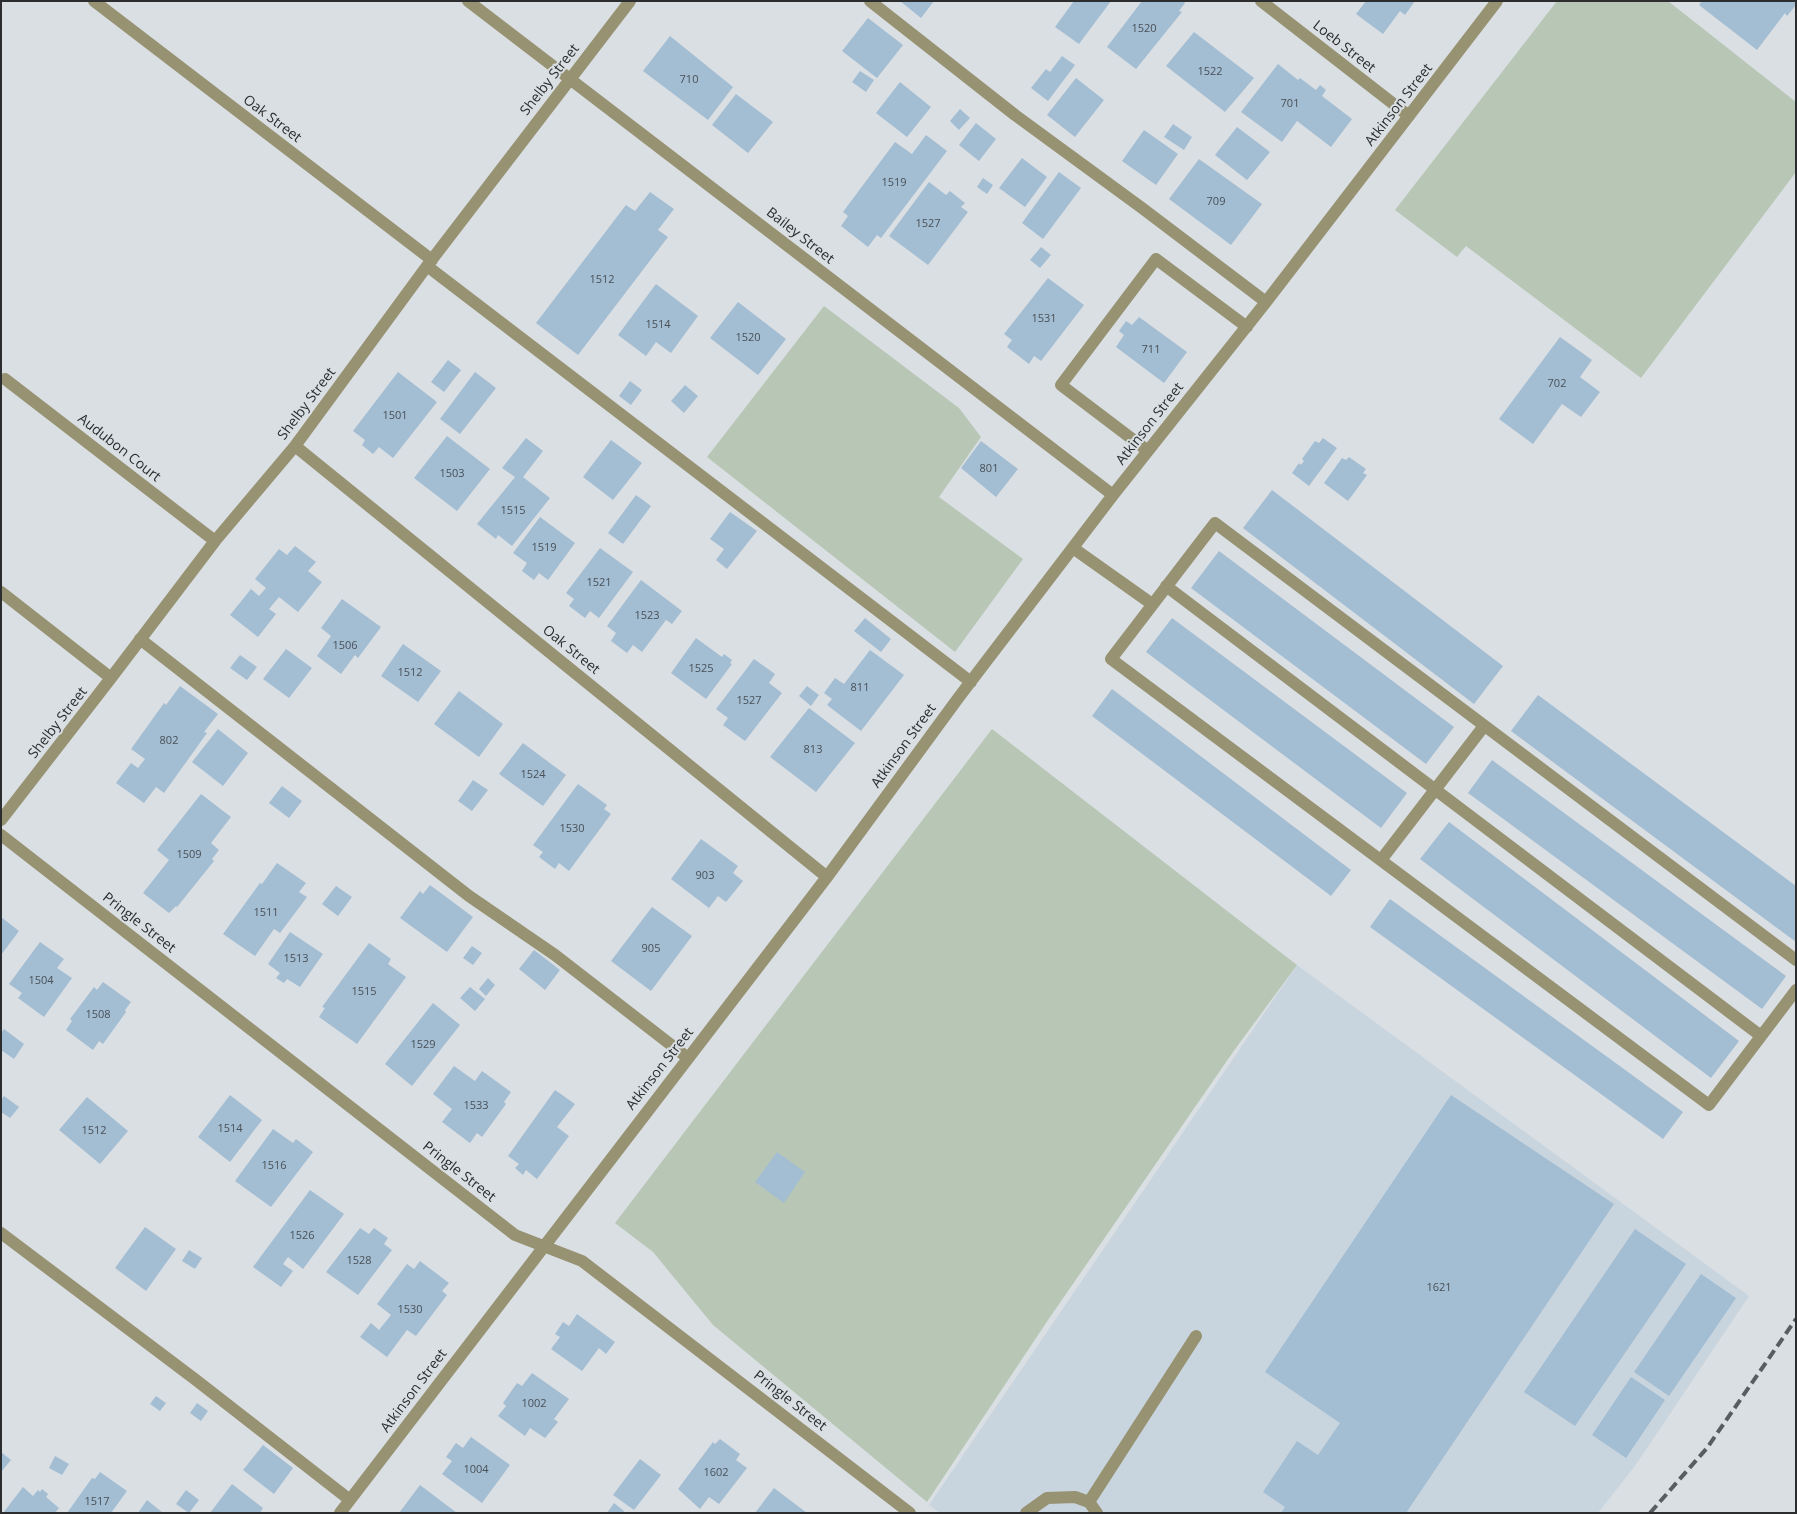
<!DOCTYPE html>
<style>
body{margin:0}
#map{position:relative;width:1797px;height:1514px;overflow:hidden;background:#dadfe3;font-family:"Open Sans",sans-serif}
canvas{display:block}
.frame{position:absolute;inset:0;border:2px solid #2b2d2e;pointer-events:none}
</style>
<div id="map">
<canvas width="1797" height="1514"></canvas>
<div class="frame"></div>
</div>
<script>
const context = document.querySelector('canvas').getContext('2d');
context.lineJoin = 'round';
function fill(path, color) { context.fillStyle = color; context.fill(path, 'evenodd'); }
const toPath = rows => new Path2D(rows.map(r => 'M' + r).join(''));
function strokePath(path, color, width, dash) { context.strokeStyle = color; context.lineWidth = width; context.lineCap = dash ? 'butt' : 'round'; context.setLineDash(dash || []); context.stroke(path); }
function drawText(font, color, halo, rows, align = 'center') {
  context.font = font + ' "Open Sans",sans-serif'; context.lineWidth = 4; context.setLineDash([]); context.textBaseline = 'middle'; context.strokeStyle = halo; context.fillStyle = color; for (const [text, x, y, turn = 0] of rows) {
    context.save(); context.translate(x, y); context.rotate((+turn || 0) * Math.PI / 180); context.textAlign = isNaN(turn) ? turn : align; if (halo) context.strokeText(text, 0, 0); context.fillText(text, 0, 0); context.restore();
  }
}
fill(toPath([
 [1297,965,1749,1296,1635,1466,1598,1513,940,1513,929,1505]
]), '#c9d5de');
fill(toPath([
 [1557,1,1668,1,1796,102,1796,172,1641,378,1466,246,1457,257,1395,210],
 [824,306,959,408,981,437,939,497,1023,559,955,652,707,457],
 [992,729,1297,965,1233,1052,1048,1320,927,1502,713,1325,653,1252,615,1223]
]), '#b8c7b5');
fill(toPath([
 [900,1,934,1,921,18],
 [1074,1,1111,1,1079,44,1055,27],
 [1142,1,1183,1,1185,3,1179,11,1182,12,1136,69,1107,47],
 [1366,1,1415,1,1405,15,1400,11,1383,34,1356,14],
 [1702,1,1796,1,1796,5,1787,16,1785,13,1757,50,1699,5],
 [868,18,903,45,877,78,842,51],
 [1194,32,1254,78,1225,112,1166,66],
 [670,36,733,87,708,120,643,71],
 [1062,56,1075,65,1048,101,1031,88,1046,69,1050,72],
 [1278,64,1298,80,1300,78,1316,90,1320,85,1326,90,1322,96,1352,119,1331,147,1297,121,1282,142,1241,112],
 [860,71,874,80,866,92,852,82],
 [1076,78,1104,100,1075,137,1047,115],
 [900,82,931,107,907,137,876,113],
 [736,94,773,122,748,153,712,125],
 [960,109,970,118,959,130,950,121],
 [976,123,996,139,979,161,959,145],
 [1173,124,1192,137,1184,150,1164,137],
 [1237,127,1270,152,1247,180,1215,155],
 [1144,130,1178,154,1156,185,1122,161],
 [926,135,947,151,881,238,877,235,868,247,841,226,848,216,843,212,895,142,912,154],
 [1022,158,1047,177,1025,207,999,188],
 [1199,159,1262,204,1231,245,1169,199],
 [1059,172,1081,188,1043,239,1022,223],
 [983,178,993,185,987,194,977,187],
 [929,182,946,195,950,191,965,203,961,207,968,212,928,265,889,236],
 [650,192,674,209,658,230,668,237,578,355,536,323,626,205,635,211],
 [1041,247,1051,255,1040,268,1030,260],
 [1048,278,1084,305,1041,361,1034,356,1029,364,1007,347,1012,340,1004,334],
 [656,284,698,316,671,353,656,342,646,356,618,335],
 [738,302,786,339,758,375,710,338],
 [1139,317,1187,352,1164,383,1116,347,1124,335,1119,331,1126,321,1132,325],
 [1560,337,1592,360,1580,377,1600,392,1581,417,1562,404,1533,444,1499,419],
 [448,360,461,370,444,392,431,382],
 [398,372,437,402,393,458,379,447,373,454,362,445,365,440,353,431],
 [475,372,496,388,460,434,440,419],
 [630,381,642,390,631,405,619,396],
 [685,385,698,396,684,413,671,401],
 [447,436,490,469,457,511,414,478],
 [526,438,543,451,523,477,550,498,512,546,498,535,496,539,477,524,515,477,502,468],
 [1323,438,1337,448,1309,486,1292,473,1299,463,1301,465,1304,461,1302,459,1315,441,1319,443],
 [611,440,642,463,613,500,583,477],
 [981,441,1018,469,996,497,961,468],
 [1349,457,1366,469,1363,473,1367,475,1348,501,1324,483,1342,458,1346,460],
 [1272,490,1503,666,1474,704,1243,528],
 [636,495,651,506,623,544,608,533],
 [730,512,757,531,727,569,716,560,724,549,710,539],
 [540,517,575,543,548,580,539,573,534,580,522,571,527,563,513,553],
 [295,546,316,562,308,571,322,582,298,612,279,597,269,609,276,614,258,637,230,615,251,589,259,596,266,588,255,579,279,549,287,555],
 [600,548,633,572,599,618,590,611,585,618,569,606,574,599,566,593],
 [1219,551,1454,727,1426,764,1191,588],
 [641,580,682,611,672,624,666,620,642,652,633,645,627,653,611,641,616,633,607,626],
 [342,599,381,627,358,658,355,655,341,674,317,656,331,636,321,628],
 [865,618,891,639,881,652,854,631],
 [1172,618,1407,793,1381,828,1146,652],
 [696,638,722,657,724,654,732,660,730,663,732,664,706,699,671,673],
 [403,644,441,671,418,702,381,676],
 [286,649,312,668,289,698,263,679],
 [870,650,904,675,861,731,827,705,832,699,824,693,835,678,844,684],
 [240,655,257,667,247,680,230,668],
 [754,659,775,674,769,683,782,693,745,741,723,725,728,718,716,709],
 [180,686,218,714,204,732,207,733,164,793,156,787,144,803,116,783,131,763,138,768,145,759,131,749,164,703,166,705],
 [807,686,819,695,811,706,799,696],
 [1112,689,1351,870,1331,896,1092,716],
 [459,691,503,724,479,757,434,724],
 [1538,695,1796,886,1796,942,1511,731],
 [809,708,855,743,816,792,770,757],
 [218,729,248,753,223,786,192,762],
 [523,743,566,775,543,806,499,774],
 [1492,760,1786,976,1762,1009,1468,793],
 [473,780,488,790,472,811,458,801],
 [578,784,607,805,604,809,611,814,569,871,559,863,555,869,539,857,543,852,533,845],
 [282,786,302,801,289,818,269,803],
 [201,794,231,817,211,843,219,850,212,859,214,861,177,907,176,906,169,913,143,893,169,860,157,850],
 [1449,822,1739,1041,1711,1078,1420,859],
 [701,839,738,866,733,873,743,881,726,902,718,896,709,908,671,879],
 [277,863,306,883,299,892,307,897,280,933,274,929,255,956,223,934,260,883,262,884],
 [430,885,473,917,447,952,400,918,420,891,423,894],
 [336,886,352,897,338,916,322,904],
 [1390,899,1683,1112,1663,1139,1370,927],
 [652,907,692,936,651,991,611,961],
 [1,917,19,931,1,955],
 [290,932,323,954,300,987,287,979,284,983,276,978,280,973,268,964],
 [40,942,64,959,57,968,72,978,44,1017,18,998,22,993,9,984],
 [369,943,391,959,388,964,406,977,357,1044,319,1017,325,1008,322,1007],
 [472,946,482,953,473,965,463,958],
 [534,950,560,970,545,990,519,969],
 [488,978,495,985,486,996,479,989],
 [103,982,131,1002,125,1010,126,1012,103,1044,99,1041,93,1050,66,1030,72,1021,70,1019,94,987,97,990],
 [470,987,485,999,475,1011,460,998],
 [433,1003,460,1025,412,1086,385,1064],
 [4,1029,24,1044,14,1059,1,1050,1,1033],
 [454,1066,475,1081,482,1071,511,1092,504,1102,506,1104,482,1137,477,1133,470,1143,442,1122,452,1109,433,1094],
 [555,1090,575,1104,557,1127,569,1136,537,1179,526,1170,523,1175,515,1168,519,1164,508,1156],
 [230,1095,262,1120,230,1162,198,1137],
 [1451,1095,1614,1204,1406,1513,1281,1513,1285,1507,1263,1492,1297,1441,1318,1455,1340,1423,1265,1372],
 [4,1096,19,1107,10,1118,1,1112,1,1100],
 [87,1097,128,1131,100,1164,59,1130],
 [273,1129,293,1143,296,1139,313,1152,271,1207,235,1181],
 [777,1152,805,1172,784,1203,755,1182],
 [310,1190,344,1214,303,1269,288,1257,283,1264,293,1271,281,1287,253,1267],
 [145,1227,176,1249,146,1291,115,1268],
 [360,1228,369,1234,374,1228,388,1238,384,1244,392,1250,358,1295,326,1272],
 [1635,1229,1686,1264,1575,1426,1524,1392],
 [189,1250,202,1258,195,1269,182,1261],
 [420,1261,449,1283,442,1291,447,1295,416,1336,407,1330,387,1357,360,1337,371,1323,379,1330,391,1315,377,1304,407,1264,414,1269],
 [1701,1274,1736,1298,1669,1396,1634,1372],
 [577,1314,615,1342,606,1354,599,1348,582,1371,551,1349,560,1337,555,1334,563,1322,569,1326],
 [532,1373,569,1399,554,1419,558,1422,545,1438,530,1428,525,1436,498,1416,506,1406,503,1403,517,1383,522,1386],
 [1631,1377,1665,1400,1626,1458,1592,1435],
 [156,1396,166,1403,160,1411,150,1404],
 [197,1403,208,1411,201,1421,190,1413],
 [471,1437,510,1465,482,1503,442,1474,452,1461,446,1457,456,1443,463,1448],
 [720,1439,740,1454,736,1460,747,1468,719,1504,709,1497,700,1509,678,1489,713,1442,715,1444],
 [263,1445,293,1468,274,1494,243,1470],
 [1,1452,11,1460,1,1472],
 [55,1456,69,1464,62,1475,49,1468],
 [640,1459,661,1475,634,1510,613,1495],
 [100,1472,127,1491,111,1513,67,1513,92,1478,95,1479],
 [232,1484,263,1508,260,1513,210,1513],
 [420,1485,457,1513,399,1513],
 [23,1487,33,1496,38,1490,40,1492,42,1489,48,1494,46,1497,59,1508,55,1513,3,1513],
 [774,1488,807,1513,755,1513],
 [186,1490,199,1500,189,1513,176,1504],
 [147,1500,163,1513,138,1513],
 [614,1503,624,1511,623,1513,607,1513]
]), '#a3bdd3');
strokePath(toPath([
 [94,1,432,260],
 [468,1,1113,495],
 [870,1,1015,115,1142,208,1266,302],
 [1261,1,1409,116],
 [427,266,971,682],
 [5,379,215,541],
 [295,446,827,877],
 [1148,451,1061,385,1156,259,1247,327],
 [1073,548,1152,604],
 [1166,586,1761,1036],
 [1,592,111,678],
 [140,639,469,896,555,955,688,1058],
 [1,820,111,678,215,541,295,446,427,266,630,1],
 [1,835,515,1235,582,1261,910,1513],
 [1381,860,1484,726],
 [1796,960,1215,523,1111,659,1709,1105,1796,990],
 [1,1233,196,1380,350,1500],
 [340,1513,827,877,959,697,1113,495,1266,302,1497,1],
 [1026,1513,1047,1498,1075,1497,1089,1502],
 [1097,1513,1089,1502,1196,1336]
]), '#979272', 12);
strokePath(toPath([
 [1650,1513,1707,1448,1796,1319]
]), '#5a5d5f', 4, [10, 5]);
drawText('11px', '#495157', null, [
 ["1520",1144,29],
 ["1522",1210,72],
 ["710",689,80],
 ["701",1290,104],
 ["1519",894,183],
 ["709",1216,202],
 ["1527",928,224],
 ["1512",602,280],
 ["1531",1044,319],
 ["1514",658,325],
 ["1520",748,338],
 ["711",1151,350],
 ["702",1557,384],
 ["1501",395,416],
 ["801",989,469],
 ["1503",452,474],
 ["1515",513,511],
 ["1519",544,548],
 ["1521",599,583],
 ["1523",647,616],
 ["1506",345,646],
 ["1525",701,669],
 ["1512",410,673],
 ["811",860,688],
 ["1527",749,701],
 ["802",169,741],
 ["813",813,750],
 ["1524",533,775],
 ["1530",572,829],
 ["1509",189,855],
 ["903",705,876],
 ["1511",266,913],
 ["905",651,949],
 ["1513",296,959],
 ["1504",41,981],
 ["1515",364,992],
 ["1508",98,1015],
 ["1529",423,1045],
 ["1533",476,1106],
 ["1514",230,1129],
 ["1512",94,1131],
 ["1516",274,1166],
 ["1526",302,1236],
 ["1528",359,1261],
 ["1621",1439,1288],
 ["1530",410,1310],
 ["1002",534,1404],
 ["1004",476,1470],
 ["1602",716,1473],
 ["1517",97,1502]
]);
drawText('14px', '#2b2d2e', '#dadfe3', [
 ["Loeb Street",1344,47,38],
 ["Shelby Street",550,80,-52],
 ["Atkinson Street",1399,105,-52],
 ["Oak Street",272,119,37],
 ["Bailey Street",800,236,38],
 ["Shelby Street",307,404,-53],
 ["Atkinson Street",1150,424,-52],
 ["Audubon Court",119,448,38],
 ["Oak Street",571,650,39],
 ["Shelby Street",58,723,-52],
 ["Atkinson Street",904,746,-54],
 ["Pringle Street",139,923,38],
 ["Atkinson Street",660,1069,-52],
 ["Pringle Street",459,1172,38],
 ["Atkinson Street",414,1391,-53],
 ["Pringle Street",790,1401,38]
]);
</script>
